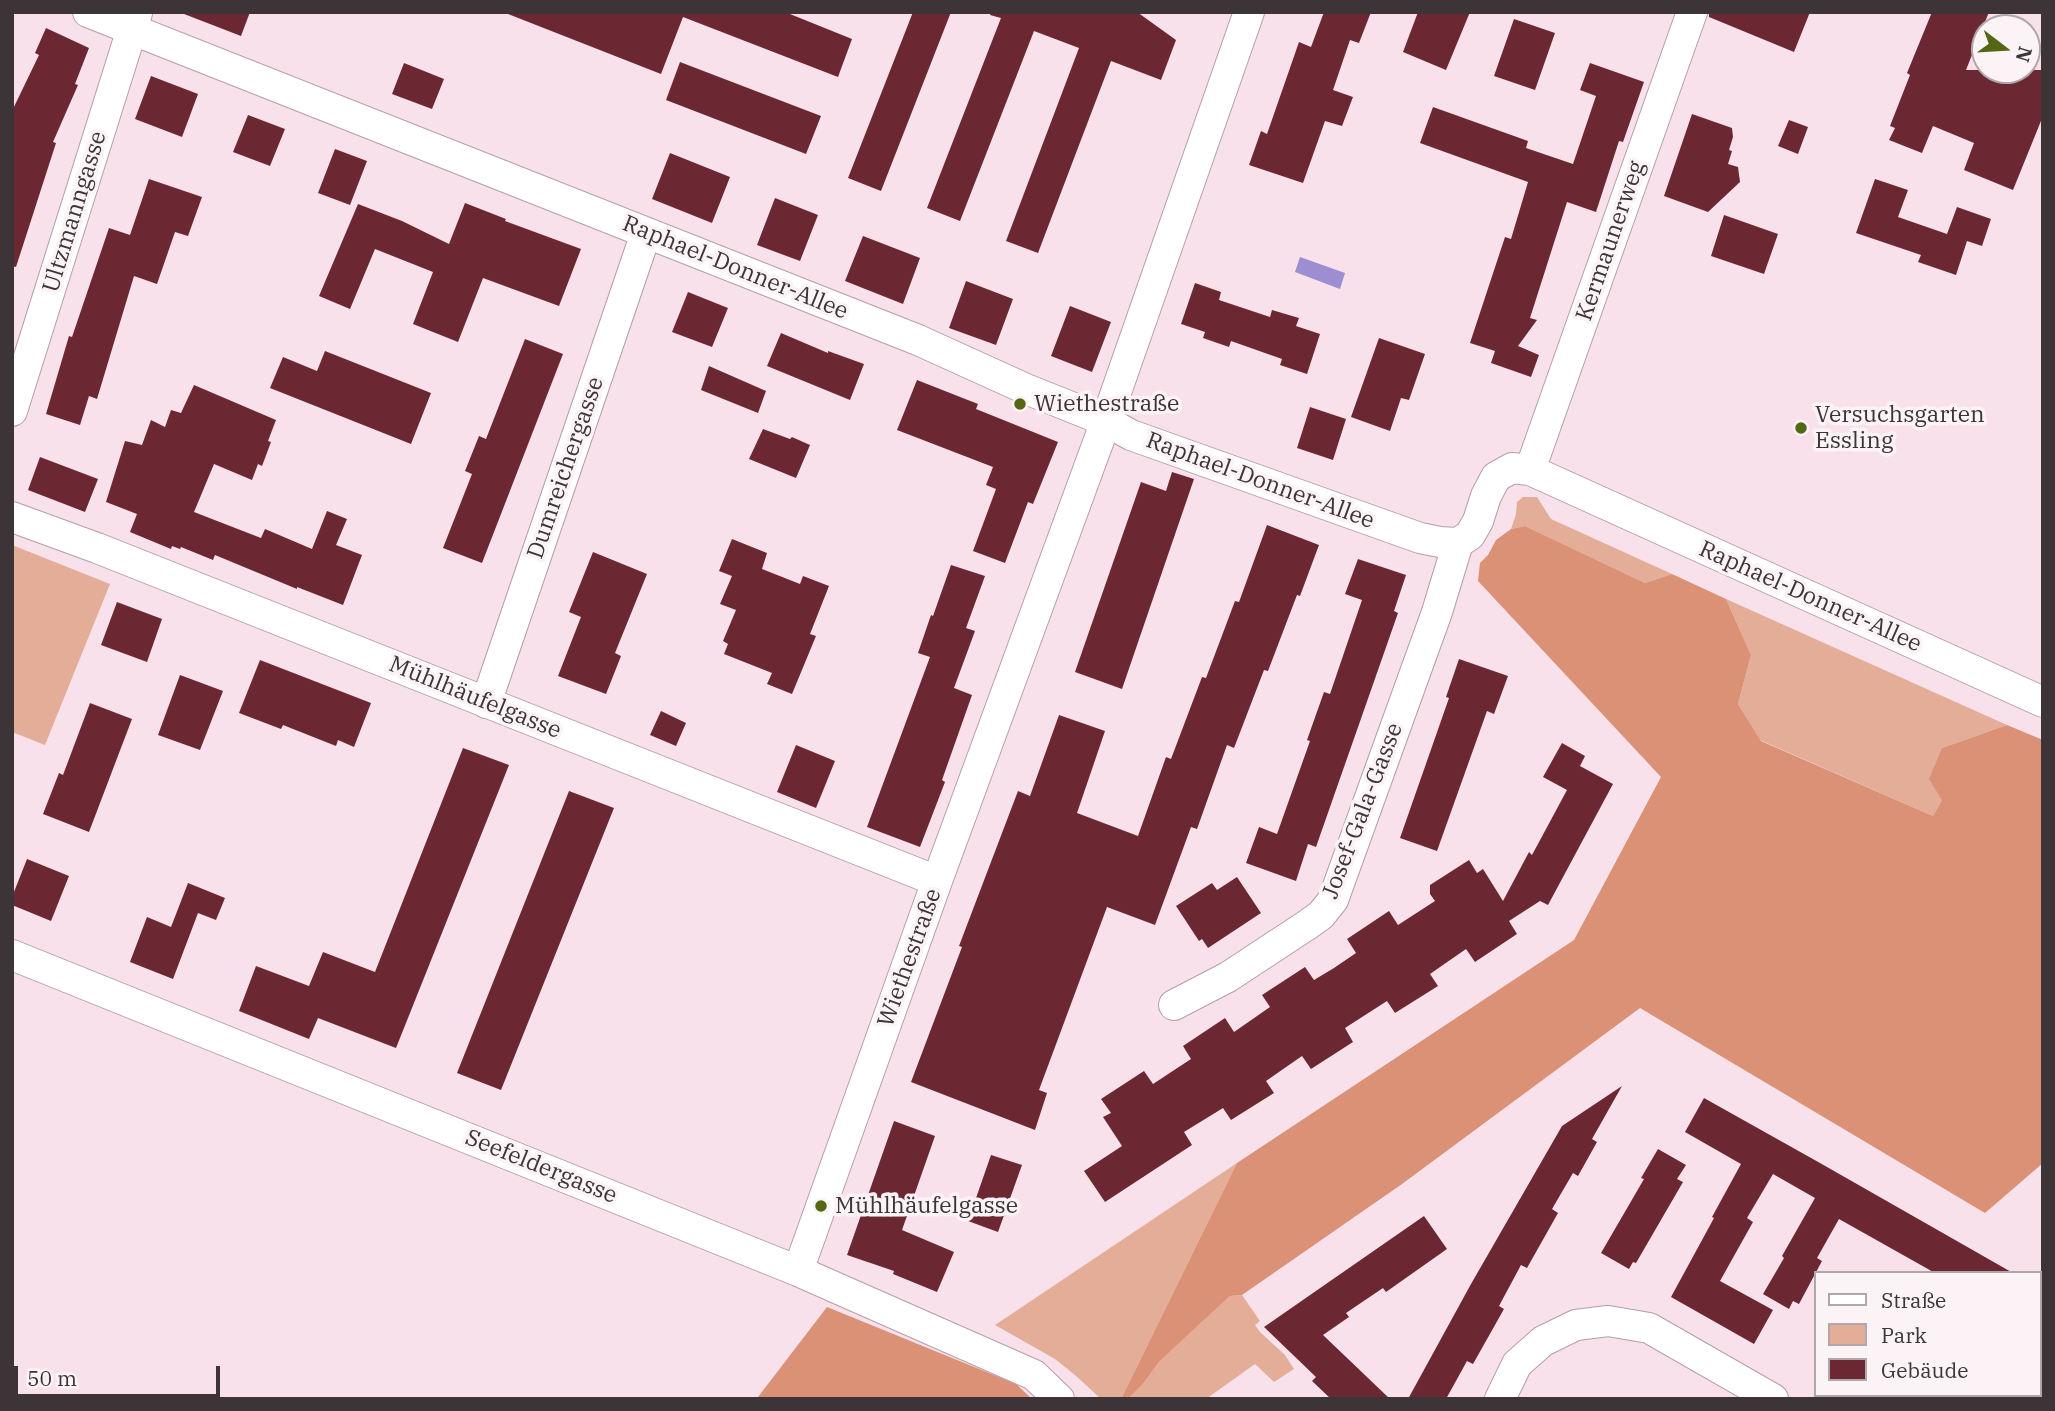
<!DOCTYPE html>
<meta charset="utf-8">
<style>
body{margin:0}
#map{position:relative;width:2055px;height:1411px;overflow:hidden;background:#f9e1ec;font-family:"IBM Plex Serif",serif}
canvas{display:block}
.frame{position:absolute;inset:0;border:14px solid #3d3438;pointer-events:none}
.legend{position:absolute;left:1814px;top:1271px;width:228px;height:126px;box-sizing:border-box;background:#fcf3f7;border:2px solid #b0a7ab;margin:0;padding:9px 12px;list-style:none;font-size:21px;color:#3d3438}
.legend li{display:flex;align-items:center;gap:14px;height:35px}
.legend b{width:35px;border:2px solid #b0a7ab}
.north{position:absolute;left:1971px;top:14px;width:70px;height:70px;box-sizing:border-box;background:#fcf3f7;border:2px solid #b0a7ab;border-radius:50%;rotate:107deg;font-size:19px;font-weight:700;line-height:28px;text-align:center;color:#3d3438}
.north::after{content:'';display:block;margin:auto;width:24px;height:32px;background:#546814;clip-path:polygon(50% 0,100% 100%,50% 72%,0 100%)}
.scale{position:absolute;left:14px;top:1366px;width:206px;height:32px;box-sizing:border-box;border:4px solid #3d3438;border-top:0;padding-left:9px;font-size:21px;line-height:24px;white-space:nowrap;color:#3d3438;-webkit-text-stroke:5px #fcf3f7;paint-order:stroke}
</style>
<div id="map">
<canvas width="2055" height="1411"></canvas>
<div class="frame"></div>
<ul class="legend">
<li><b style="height:9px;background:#fff"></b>Straße</li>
<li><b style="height:19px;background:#e4ad98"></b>Park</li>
<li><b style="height:19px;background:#6c2832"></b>Gebäude</li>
</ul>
<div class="north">N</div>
<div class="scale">50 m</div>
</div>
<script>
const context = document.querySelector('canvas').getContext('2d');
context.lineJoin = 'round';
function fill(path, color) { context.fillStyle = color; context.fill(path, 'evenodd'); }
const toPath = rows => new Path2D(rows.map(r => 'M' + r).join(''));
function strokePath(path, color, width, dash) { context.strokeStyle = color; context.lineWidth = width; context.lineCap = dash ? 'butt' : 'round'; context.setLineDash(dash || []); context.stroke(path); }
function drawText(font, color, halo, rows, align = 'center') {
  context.font = font + ' "IBM Plex Serif",serif'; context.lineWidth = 7; context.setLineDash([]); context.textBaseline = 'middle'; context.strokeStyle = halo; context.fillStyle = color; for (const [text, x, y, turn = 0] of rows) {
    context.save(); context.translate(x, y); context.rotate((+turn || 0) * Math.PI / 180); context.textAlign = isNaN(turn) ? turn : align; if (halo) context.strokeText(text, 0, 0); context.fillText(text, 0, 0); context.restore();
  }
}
fill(toPath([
 [1523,497,1537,497,1551,519,1672,574,1645,583,1525,526,1511,529,1516,514,1517,502],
 [12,545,110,584,45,745,12,732],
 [1726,599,2007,725,1942,748,1942,800,1933,816,1760,740,1738,704,1751,655],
 [1237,1163,1121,1399,1101,1399,1075,1375,1055,1359,995,1325],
 [1242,1295,1260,1321,1255,1325,1260,1332,1285,1355,1294,1369,1274,1382,1255,1364,1206,1399,1128,1399,1143,1384,1159,1362,1230,1296]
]), '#e4ad98');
fill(toPath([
 [1525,526,1645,583,1672,574,1726,599,1751,655,1738,704,1761,741,1933,816,1942,800,1929,779,1942,748,2007,725,2043,740,2043,1163,1985,1213,1640,1008,1402,1184,1242,1295,1230,1296,1159,1362,1143,1384,1128,1399,1121,1399,1237,1163,1574,940,1661,777,1478,581,1480,563,1488,555,1496,540,1511,529],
 [827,1307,1016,1384,1032,1399,760,1399,758,1397]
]), '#da9176');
fill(toPath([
 [1300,257,1345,273,1340,289,1295,272]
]), '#9c8ed0');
fill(toPath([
 [184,12,250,12,241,36,184,14],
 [508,12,785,12,852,39,838,77,683,17,661,74,508,14],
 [913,12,951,12,881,191,848,178],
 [991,12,1137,12,1176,40,1161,80,1111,61,1038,253,1006,241,1079,48,1034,31,960,221,927,208,1001,18,990,15],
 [1324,12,1371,12,1359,43,1350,40,1333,90,1353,97,1342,126,1325,121,1303,183,1249,165,1261,131,1267,134,1299,42,1311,47],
 [1418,12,1470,12,1446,70,1403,52],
 [1709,12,1810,12,1794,52,1709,17],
 [1932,12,1989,12,1966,70,2043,70,2043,116,2013,190,1964,170,1974,143,1933,126,1922,153,1889,140,1895,128,1890,126,1910,75,1907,73],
 [1514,19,1555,33,1535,90,1494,76],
 [46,28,89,48,75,84,78,85,53,142,56,143,16,267,12,266,12,111,39,55,35,53],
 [680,62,821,116,806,154,666,100],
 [404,63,444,79,432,109,392,94],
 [1590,63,1644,82,1623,142,1619,141,1596,212,1567,202,1530,318,1537,320,1518,346,1539,355,1531,377,1491,363,1495,351,1470,343,1505,237,1511,239,1528,182,1420,143,1433,107,1528,141,1526,148,1573,164,1596,96,1580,90],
 [151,76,198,94,182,137,135,119],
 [1692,114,1732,128,1733,137,1729,150,1732,151,1728,164,1738,167,1740,182,1708,212,1664,196],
 [248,115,285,129,270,166,233,152],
 [1789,120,1808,127,1798,154,1778,146],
 [335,149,367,161,350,205,318,193],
 [670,153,730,177,712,223,652,199],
 [149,179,202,197,188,236,175,232,157,284,134,276,97,399,89,396,80,425,46,414,69,336,72,337,109,228,130,235],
 [1875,179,1908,190,1898,217,1947,234,1957,207,1991,219,1982,246,1967,241,1956,275,1918,262,1921,255,1856,233],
 [775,198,818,215,800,261,757,245],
 [465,203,506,219,505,221,581,249,559,306,483,278,458,342,413,324,433,272,375,249,350,309,319,296,358,204,402,221,449,244],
 [1724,215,1778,234,1764,274,1711,256],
 [863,236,920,258,903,304,845,281],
 [966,281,1013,299,996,345,949,328],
 [1195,283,1221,292,1219,300,1270,317,1272,310,1299,318,1296,326,1320,334,1307,374,1280,365,1282,359,1231,341,1229,347,1203,338,1205,332,1181,324],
 [688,292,728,308,712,347,672,332],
 [1070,306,1111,322,1092,372,1051,356],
 [781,333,828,353,828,351,864,364,850,400,767,366],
 [1379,338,1425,354,1409,400,1401,398,1390,431,1351,417],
 [525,339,563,354,482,563,443,548,472,474,465,471,479,436,486,439],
 [325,351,431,393,411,444,270,388,283,357,317,371],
 [709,366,766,391,758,413,701,390],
 [917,380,978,404,976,409,1058,442,1033,504,1028,502,1005,563,973,551,996,489,986,485,993,467,897,430],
 [194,385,276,420,268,441,271,442,262,466,258,464,252,480,214,464,194,512,261,538,265,529,312,549,327,511,347,519,336,545,362,555,343,605,297,587,297,589,215,555,213,560,181,547,180,549,172,546,171,549,130,532,137,514,106,502,125,441,142,445,151,420,165,427,171,410,181,413],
 [1310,407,1346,419,1333,460,1297,448],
 [763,429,790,439,792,437,810,445,796,478,749,459],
 [40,457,98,479,85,512,28,490],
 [1172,472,1194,479,1122,689,1075,672,1141,482,1166,491],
 [1267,525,1319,545,1300,596,1297,595,1268,671,1264,670,1234,748,1227,745,1197,829,1191,827,1155,925,1107,907,1039,1090,1047,1093,1035,1130,911,1082,962,947,959,946,1018,791,1030,796,1059,715,1105,731,1077,813,1138,836,1166,757,1171,759,1202,677,1206,678,1235,601,1239,602],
 [732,539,767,553,762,569,800,584,803,576,829,586,810,634,816,636,792,694,767,684,772,673,724,654,728,644,723,641,736,610,720,604,732,576,719,571],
 [593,552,647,574,615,653,621,656,606,694,558,676,581,617,569,612],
 [1358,559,1406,575,1394,611,1398,613,1316,847,1308,844,1296,881,1246,863,1259,827,1277,834,1310,741,1307,740,1324,692,1330,694,1362,600,1345,594],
 [951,565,985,576,966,628,975,631,954,688,972,695,942,780,945,782,920,847,867,827,930,657,918,653,931,615,933,616],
 [117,602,162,619,147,662,101,645],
 [1459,659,1508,676,1494,714,1487,711,1437,851,1400,838,1449,698,1446,697],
 [260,660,371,703,354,747,338,740,336,746,283,725,281,729,239,713],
 [180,675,223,691,200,750,158,735],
 [90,703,132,719,89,832,43,814,59,773,63,775],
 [661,711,686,723,676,746,650,735],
 [1562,743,1585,756,1580,766,1613,784,1548,905,1540,901,1509,921,1517,934,1475,962,1466,949,1430,974,1438,986,1395,1013,1387,1001,1345,1028,1353,1042,1311,1069,1302,1056,1266,1081,1274,1093,1231,1120,1223,1108,1184,1132,1192,1145,1105,1202,1084,1171,1122,1146,1103,1117,1111,1113,1101,1099,1144,1071,1153,1084,1191,1059,1183,1046,1225,1018,1234,1032,1270,1007,1262,995,1305,967,1314,980,1334,968,1356,953,1347,939,1389,911,1398,925,1435,901,1430,894,1430,885,1469,860,1477,873,1483,869,1503,901,1529,852,1532,855,1567,790,1543,777],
 [796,745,835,761,816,808,777,792],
 [463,748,509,765,396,1048,318,1018,309,1039,239,1011,256,966,309,986,323,952,375,972],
 [569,791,614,808,501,1090,457,1073],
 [27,859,69,876,51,921,12,905,12,897],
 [1237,877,1261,913,1208,948,1202,939,1199,941,1176,906,1212,883,1217,890],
 [188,883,225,898,216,920,198,913,173,979,130,962,147,917,171,927],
 [1622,1086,1592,1139,1597,1142,1578,1176,1573,1173,1552,1209,1558,1213,1527,1268,1521,1265,1499,1306,1504,1309,1473,1364,1467,1361,1446,1399,1408,1399,1471,1284,1562,1126],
 [1704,1098,1820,1163,2013,1273,1935,1273,1839,1219,1817,1258,1822,1261,1799,1304,1793,1301,1789,1309,1763,1294,1784,1258,1782,1256,1815,1198,1773,1174,1747,1218,1753,1222,1720,1281,1773,1310,1754,1344,1671,1297,1714,1218,1712,1217,1741,1164,1685,1132],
 [894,1121,935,1136,902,1230,954,1252,937,1292,893,1274,894,1271,847,1255],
 [1658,1149,1686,1165,1677,1179,1683,1182,1636,1263,1633,1262,1629,1269,1601,1253,1644,1179,1641,1178],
 [991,1155,1022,1165,998,1232,968,1221],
 [1424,1216,1447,1249,1386,1292,1383,1288,1346,1313,1349,1317,1323,1335,1390,1399,1331,1399,1312,1381,1316,1377,1264,1327]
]), '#6c2832');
const street = toPath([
 [88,12,918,340,1026,389,1106,421,1131,435,1420,538,1440,542,1458,543,1470,535,1478,521,1486,496,1496,477,1512,468,1530,470,2043,702],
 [12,411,137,13],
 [1530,470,1692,12],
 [12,517,97,548,937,881],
 [486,703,646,233],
 [12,955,798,1271,1034,1375,1059,1399],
 [1174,1005,1228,977,1307,925,1321,915,1333,900,1437,612,1458,543],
 [798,1271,937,881,1106,421,1249,12],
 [1500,1399,1517,1364,1543,1341,1576,1325,1608,1321,1649,1328,1773,1399]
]);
strokePath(street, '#b49ea9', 32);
strokePath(street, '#fff', 30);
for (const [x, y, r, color] of [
 [1020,404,7,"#546814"],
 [1801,428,7,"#546814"],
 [821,1206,7,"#546814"]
]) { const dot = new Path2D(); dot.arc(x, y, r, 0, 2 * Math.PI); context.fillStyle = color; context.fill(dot); strokePath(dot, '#fcf3f7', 2.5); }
drawText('23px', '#3d3438', '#fcf3f7', [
 ["Ultzmanngasse",75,212,-73],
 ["Kermaunerweg",1611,241,-71],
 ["Raphael-Donner-Allee",735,268,22],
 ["Dumreichergasse",566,468,-71],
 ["Raphael-Donner-Allee",1260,481,20],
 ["Raphael-Donner-Allee",1810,597,24],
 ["Mühlhäufelgasse",475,698,22],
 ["Josef-Gala-Gasse",1363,811,-69],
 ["Wiethestraße",910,958,-70],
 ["Seefeldergasse",541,1167,22]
]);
drawText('23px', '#3d3438', '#fcf3f7', [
 ["Wiethestraße",1034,404],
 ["Versuchsgarten",1815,415],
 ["Essling",1815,441],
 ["Mühlhäufelgasse",835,1206]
], 'left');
</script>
